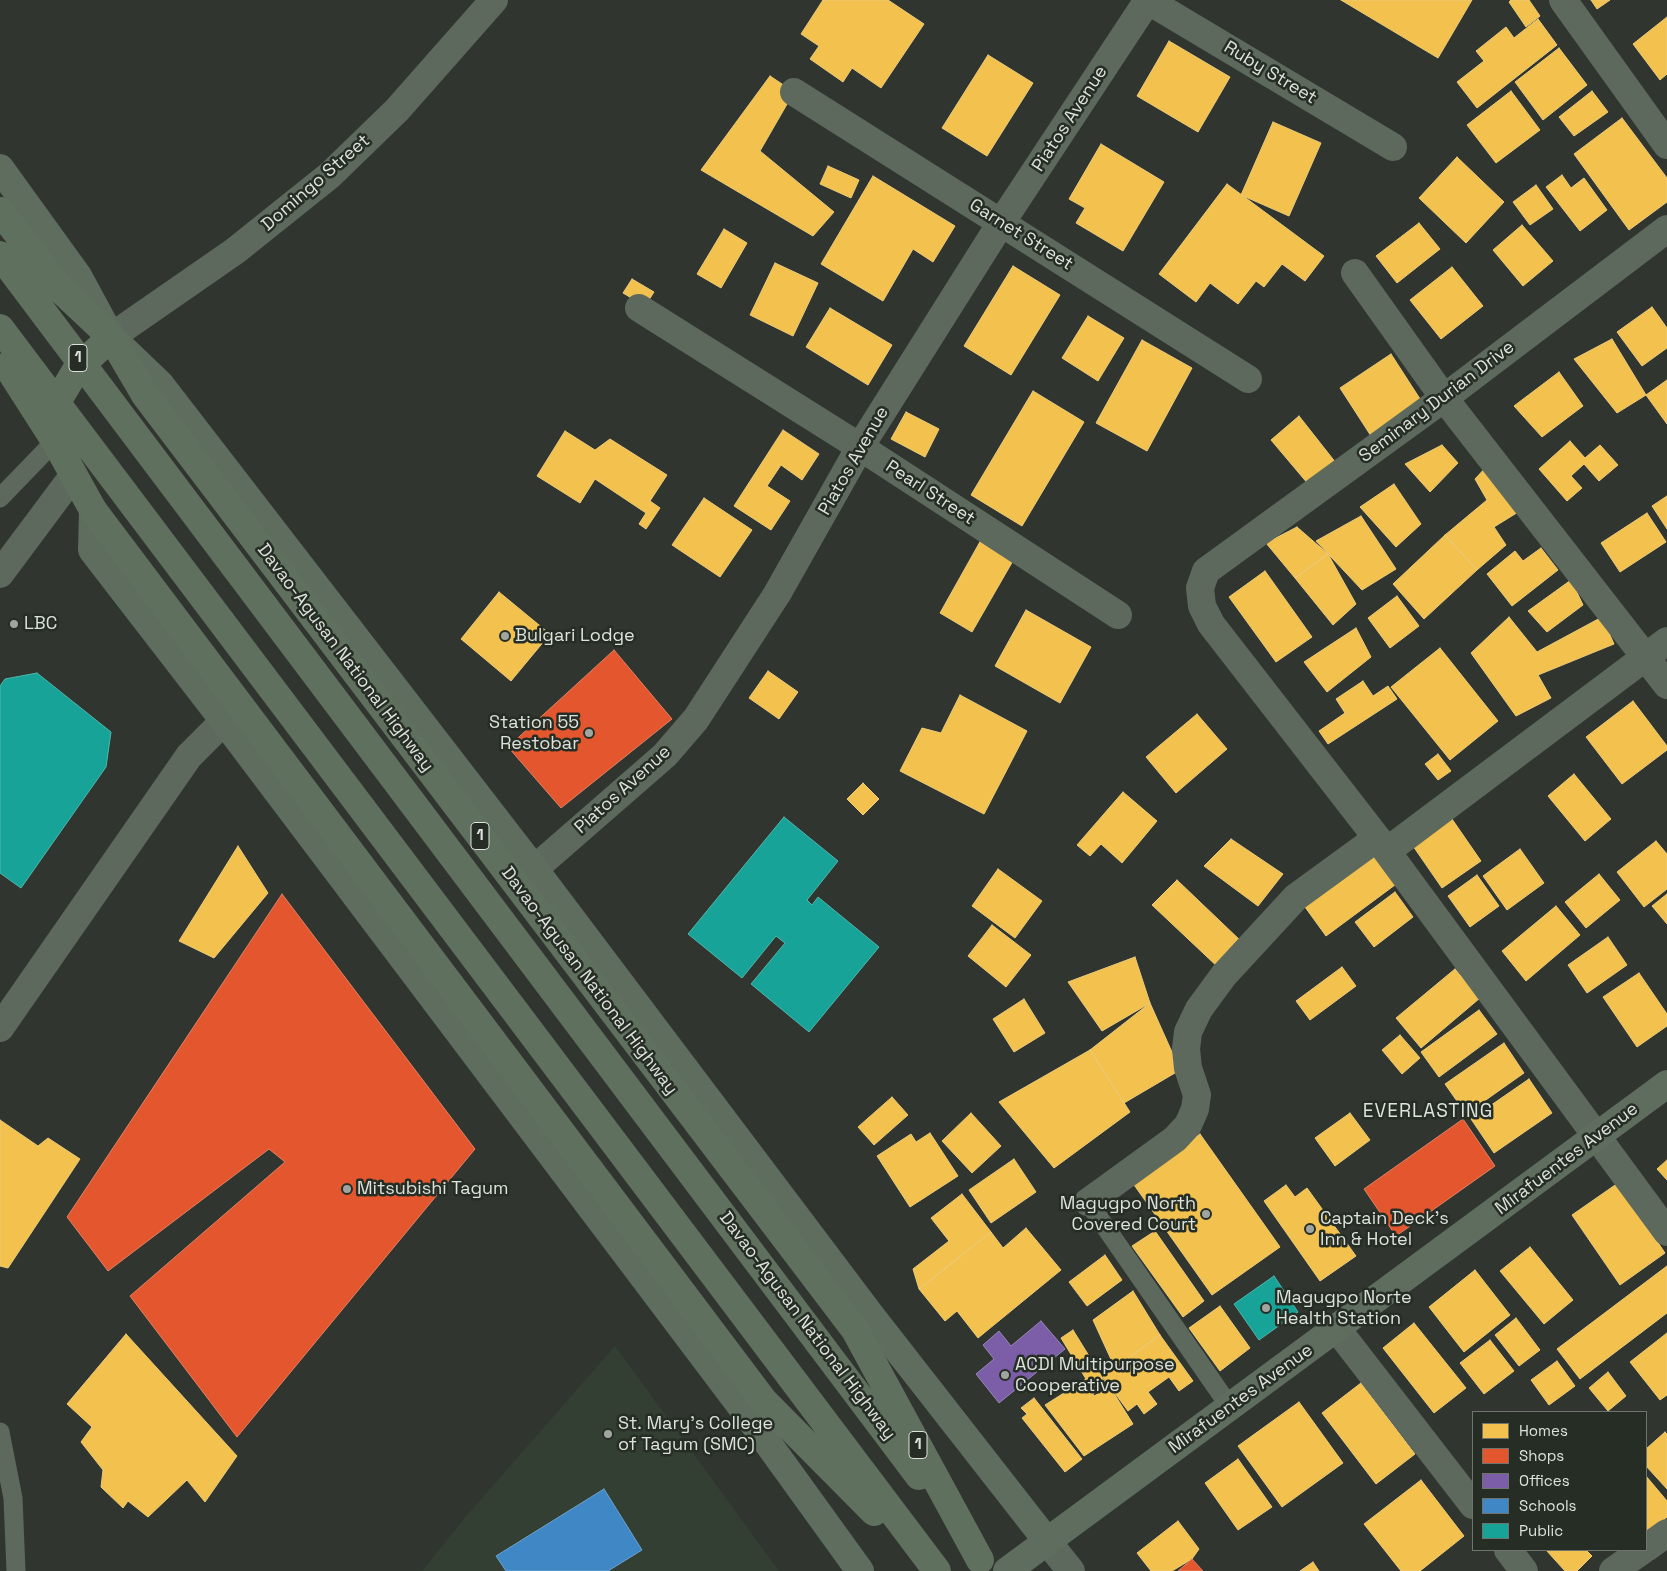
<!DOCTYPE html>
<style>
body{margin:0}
#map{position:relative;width:1667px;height:1571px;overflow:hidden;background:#303530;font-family:"Space Grotesk",sans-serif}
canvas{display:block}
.legend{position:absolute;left:1472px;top:1411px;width:175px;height:140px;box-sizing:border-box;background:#252d24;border:1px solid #6f756e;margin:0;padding:6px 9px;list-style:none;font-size:15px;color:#dde2dc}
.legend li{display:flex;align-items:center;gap:10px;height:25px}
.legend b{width:25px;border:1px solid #6f756e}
</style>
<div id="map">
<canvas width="1667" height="1571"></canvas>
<ul class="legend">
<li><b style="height:14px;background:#f2c14e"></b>Homes</li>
<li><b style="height:14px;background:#e4572e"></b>Shops</li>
<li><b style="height:14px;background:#7b5ea7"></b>Offices</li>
<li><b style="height:14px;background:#3f88c5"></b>Schools</li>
<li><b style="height:14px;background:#17a398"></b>Public</li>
</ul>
</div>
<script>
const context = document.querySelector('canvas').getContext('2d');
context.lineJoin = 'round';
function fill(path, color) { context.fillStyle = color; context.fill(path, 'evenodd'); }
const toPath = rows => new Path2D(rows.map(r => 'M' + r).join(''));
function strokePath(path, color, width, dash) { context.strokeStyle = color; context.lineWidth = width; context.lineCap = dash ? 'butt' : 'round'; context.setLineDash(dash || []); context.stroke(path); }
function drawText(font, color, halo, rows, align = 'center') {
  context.font = font + ' "Space Grotesk",sans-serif'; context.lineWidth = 5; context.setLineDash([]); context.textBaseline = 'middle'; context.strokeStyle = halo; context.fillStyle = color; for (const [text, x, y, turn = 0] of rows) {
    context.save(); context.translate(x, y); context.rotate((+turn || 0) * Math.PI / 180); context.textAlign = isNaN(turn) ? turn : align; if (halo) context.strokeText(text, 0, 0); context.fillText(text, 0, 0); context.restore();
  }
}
fill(toPath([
 [615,1346,779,1571,422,1571,462,1521]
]), '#333f32');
const homes = toPath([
 [823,0,888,0,924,24,881,88,852,68,843,82,810,59,819,46,801,34,823,0],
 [1341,0,1472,0,1438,58,1341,0],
 [1511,0,1529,0,1540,16,1526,27,1509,2,1511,0],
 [1591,0,1610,0,1597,9,1591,0],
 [1667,17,1667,74,1660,80,1633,44,1667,17],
 [1538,19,1557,45,1477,108,1457,82,1484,61,1476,51,1506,27,1514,38,1538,19],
 [1169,41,1230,77,1198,132,1137,96,1169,41],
 [1559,48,1587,85,1543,120,1515,82,1559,48],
 [988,55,1033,83,987,156,942,128,988,55],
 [770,76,794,92,760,151,834,212,813,236,701,170,770,76],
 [1511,91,1540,130,1496,163,1467,125,1511,91],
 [1592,91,1608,112,1574,136,1559,117,1592,91],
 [1622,118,1667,178,1667,202,1629,230,1574,154,1622,118],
 [1273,122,1321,143,1289,216,1241,195,1273,122],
 [1101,144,1164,182,1123,251,1076,223,1085,208,1069,199,1101,144],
 [1457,157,1504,202,1466,243,1419,198,1457,157],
 [828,166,859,180,851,198,820,184,828,166],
 [1562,175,1571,188,1584,178,1607,210,1580,231,1546,187,1562,175],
 [873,176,955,226,933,262,913,249,883,301,821,264,873,176],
 [1227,184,1324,256,1305,281,1282,264,1264,287,1256,281,1238,304,1210,283,1196,302,1159,274,1227,184],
 [1536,185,1553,209,1530,225,1513,202,1536,185],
 [1419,223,1440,249,1397,283,1376,256,1419,223],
 [1522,225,1553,261,1523,286,1493,250,1522,225],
 [724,229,747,243,721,288,697,274,724,229],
 [775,263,818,283,793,336,750,315,775,263],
 [1013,266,1060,295,1011,375,964,346,1013,266],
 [1452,267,1483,306,1441,339,1410,300,1452,267],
 [632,279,654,292,645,306,623,293,632,279],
 [1652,307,1667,328,1667,348,1642,366,1617,332,1652,307],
 [830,308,892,345,868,385,806,347,830,308],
 [1088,316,1124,338,1098,381,1062,358,1088,316],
 [1612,339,1646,395,1617,413,1574,359,1612,339],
 [1142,340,1192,368,1147,451,1096,423,1142,340],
 [1391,354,1422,402,1371,436,1340,388,1391,354],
 [1559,372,1583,406,1542,437,1514,406,1559,372],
 [1667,380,1667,424,1646,395,1667,380],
 [1033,391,1084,422,1022,526,971,495,1033,391],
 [906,412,939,429,925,457,891,439,906,412],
 [1299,416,1336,463,1309,485,1271,440,1299,416],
 [783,430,819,454,802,480,781,465,767,486,790,501,771,530,734,506,783,430],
 [565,431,595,450,610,439,667,475,650,501,660,508,646,529,639,524,646,513,595,479,580,503,537,476,565,431],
 [1570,441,1585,458,1600,445,1618,465,1599,481,1584,464,1571,476,1582,488,1567,501,1539,469,1570,441],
 [1442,445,1458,463,1430,492,1405,464,1442,445],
 [1488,465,1523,509,1494,527,1506,545,1477,570,1445,535,1487,500,1475,479,1488,465],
 [1394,484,1421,524,1396,547,1360,507,1394,484],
 [1667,496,1667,529,1652,506,1667,496],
 [704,498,752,530,720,577,672,545,704,498],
 [1647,513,1666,542,1620,572,1601,543,1647,513],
 [1361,516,1396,569,1362,590,1316,541,1361,516],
 [1297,527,1328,554,1295,578,1266,543,1297,527],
 [1445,535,1477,570,1424,619,1393,584,1445,535],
 [981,540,1014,559,972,632,940,613,981,540],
 [1541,548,1558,570,1512,606,1487,574,1515,551,1523,561,1541,548],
 [1328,554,1356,604,1333,625,1295,578,1328,554],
 [1265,571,1312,637,1276,662,1229,597,1265,571],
 [1571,580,1583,605,1547,632,1528,611,1571,580],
 [499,592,550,634,511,681,461,639,499,592],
 [1397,596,1419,626,1390,648,1368,618,1397,596],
 [1026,610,1091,647,1060,703,995,666,1026,610],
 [1509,617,1537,652,1602,617,1614,644,1538,675,1551,698,1516,716,1471,653,1509,617],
 [1356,628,1371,657,1327,692,1304,662,1356,628],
 [1440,648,1498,721,1450,760,1391,687,1440,648],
 [768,671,798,692,779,719,749,698,768,671],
 [1363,681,1373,696,1388,686,1397,699,1328,744,1319,731,1345,713,1336,699,1363,681],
 [960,695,1027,731,984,814,900,771,922,728,941,733,960,695],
 [1633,701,1667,746,1667,750,1622,784,1586,737,1633,701],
 [1197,714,1227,749,1176,793,1146,757,1197,714],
 [1438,754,1451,771,1438,780,1425,764,1438,754],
 [1574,774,1611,819,1585,841,1548,796,1574,774],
 [863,783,879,799,863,815,847,799,863,783],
 [1123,792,1157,821,1122,863,1101,844,1090,856,1077,845,1123,792],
 [1452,819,1481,861,1442,888,1413,846,1452,819],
 [1231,839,1283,874,1258,906,1204,866,1231,839],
 [1656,841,1667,854,1667,889,1644,907,1617,872,1656,841],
 [238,846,268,893,214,958,179,941,238,846],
 [1520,849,1544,883,1507,910,1483,876,1520,849],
 [1379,853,1399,882,1326,936,1305,907,1379,853],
 [998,869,1042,901,1015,938,972,906,998,869],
 [1599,874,1620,900,1586,928,1565,902,1599,874],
 [1477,875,1499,906,1470,927,1448,896,1477,875],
 [1177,880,1243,943,1221,970,1152,905,1177,880],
 [1395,892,1413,917,1374,947,1355,922,1395,892],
 [1667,894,1667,924,1652,906,1667,894],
 [1556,906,1580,935,1526,981,1502,951,1556,906],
 [992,925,1031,955,1006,987,968,956,992,925],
 [1608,937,1627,965,1587,993,1568,965,1608,937],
 [1135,957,1150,1003,1102,1031,1068,982,1135,957],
 [1342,967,1356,986,1310,1020,1296,1001,1342,967],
 [1455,969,1480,998,1421,1048,1396,1018,1455,969],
 [1639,973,1667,1014,1667,1026,1637,1047,1603,997,1639,973],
 [1024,999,1045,1033,1014,1052,993,1019,1024,999],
 [1150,1003,1180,1070,1124,1103,1090,1050,1150,1003],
 [1479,1010,1497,1034,1439,1077,1421,1052,1479,1010],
 [1400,1035,1420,1058,1402,1074,1382,1050,1400,1035],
 [1504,1043,1524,1073,1466,1114,1445,1084,1504,1043],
 [1090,1050,1130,1112,1054,1168,999,1102,1090,1050],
 [1529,1079,1552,1113,1494,1153,1471,1119,1529,1079],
 [892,1097,908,1115,874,1145,858,1127,892,1097],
 [971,1113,1001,1146,972,1173,942,1141,971,1113],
 [1350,1113,1370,1140,1335,1166,1315,1138,1350,1113],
 [0,1120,38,1146,48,1138,80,1159,8,1268,0,1266,0,1120],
 [930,1133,958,1176,910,1207,877,1156,911,1134,916,1142,930,1133],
 [1200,1134,1280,1247,1212,1295,1132,1182,1200,1134],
 [1014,1159,1036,1192,991,1223,969,1190,1014,1159],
 [1667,1160,1667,1180,1657,1169,1667,1160],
 [1618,1183,1665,1253,1620,1285,1572,1215,1618,1183],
 [1286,1185,1295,1197,1307,1188,1356,1256,1320,1281,1264,1201,1286,1185],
 [962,1194,991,1232,919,1289,913,1269,949,1241,931,1218,962,1194],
 [1026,1228,1061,1270,978,1338,957,1311,945,1321,919,1289,991,1232,1003,1248,1026,1228],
 [1155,1231,1204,1301,1183,1317,1132,1246,1155,1231],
 [1530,1247,1573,1300,1544,1324,1500,1271,1530,1247],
 [1105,1255,1122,1280,1087,1306,1069,1282,1105,1255],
 [1667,1266,1667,1313,1580,1379,1557,1349,1667,1266],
 [1475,1270,1510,1315,1464,1352,1429,1307,1475,1270],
 [1133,1291,1160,1335,1115,1368,1093,1320,1133,1291],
 [1220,1306,1250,1348,1220,1371,1189,1328,1220,1306],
 [1516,1318,1540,1350,1519,1366,1495,1335,1516,1318],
 [1414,1323,1466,1388,1434,1413,1383,1348,1414,1323],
 [1073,1330,1107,1385,1093,1394,1094,1396,1110,1387,1133,1424,1084,1456,1045,1405,1086,1379,1061,1338,1073,1330],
 [1667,1333,1667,1395,1660,1400,1630,1362,1667,1333],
 [126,1334,237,1456,205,1502,187,1480,148,1517,128,1501,123,1508,101,1487,103,1470,81,1442,92,1427,67,1404,126,1334],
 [1160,1335,1193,1381,1179,1391,1169,1377,1148,1392,1157,1404,1144,1414,1137,1404,1128,1411,1103,1377,1160,1335],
 [1490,1340,1514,1371,1484,1394,1460,1363,1490,1340],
 [1557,1361,1575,1386,1549,1405,1531,1380,1557,1361],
 [1608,1372,1626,1396,1608,1411,1589,1388,1608,1372],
 [1361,1383,1415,1454,1376,1484,1322,1413,1361,1383],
 [1034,1398,1082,1459,1065,1472,1022,1418,1027,1414,1021,1408,1034,1398],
 [1299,1402,1343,1463,1282,1507,1238,1446,1299,1402],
 [1665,1432,1667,1434,1667,1489,1646,1466,1646,1449,1665,1432],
 [1238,1459,1272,1507,1238,1530,1205,1483,1238,1459],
 [1646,1476,1667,1501,1667,1517,1646,1535,1646,1476],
 [1421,1480,1464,1536,1420,1571,1401,1571,1364,1524,1421,1480],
 [1178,1521,1199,1549,1192,1559,1172,1571,1151,1571,1137,1553,1178,1521],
 [1546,1550,1586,1550,1592,1556,1577,1571,1565,1571,1546,1550],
 [1313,1562,1319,1571,1300,1571,1313,1562]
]);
fill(homes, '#f2c14e');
strokePath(homes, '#eccb79', 1);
const shops = toPath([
 [614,650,672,719,561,808,508,747,614,650],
 [282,894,475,1149,237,1437,130,1296,285,1162,269,1149,108,1271,67,1217,282,894],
 [1463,1119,1495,1166,1396,1236,1364,1189,1463,1119],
 [1192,1559,1203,1571,1178,1571,1192,1559]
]);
fill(shops, '#e4572e');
strokePath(shops, '#e28162', 1);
const offices = toPath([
 [1041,1321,1065,1349,999,1403,976,1374,994,1359,983,1345,999,1331,1011,1346,1041,1321]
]);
fill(offices, '#7b5ea7');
strokePath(offices, '#9886b7', 1);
const schools = toPath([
 [604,1489,642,1550,608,1571,506,1571,496,1556,604,1489]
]);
fill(schools, '#3f88c5');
strokePath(schools, '#6ea3cc', 1);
const public = toPath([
 [37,673,111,732,106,767,21,888,0,873,0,686,5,679,37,673],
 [784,817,838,861,807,900,812,905,818,897,879,947,809,1032,751,984,785,943,776,936,742,978,688,934,784,817],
 [1274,1276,1298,1312,1259,1340,1234,1304,1274,1276]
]);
fill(public, '#17a398');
strokePath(public, '#52b6ac', 1);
strokePath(toPath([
 [0,498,55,441],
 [1088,1202,1230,1407],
 [0,1432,13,1498,16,1571]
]), '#5e695d', 19);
strokePath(toPath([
 [1147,0,1393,147],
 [1563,0,1667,145],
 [794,92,1248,379],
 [1667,229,1444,398,1206,571,1200,588,1202,606,1211,624,1377,838,1667,1232],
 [1355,273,1444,398,1667,685],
 [639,308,860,447,1118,615],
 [111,337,235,251,330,175,397,110,494,0],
 [0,574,73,476],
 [1387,851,1667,641],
 [517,884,665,755,696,719,777,594,860,447,1001,223,1148,0],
 [0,1028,189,756,224,721],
 [1088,1202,1175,1139,1188,1125,1195,1109,1197,1095,1188,1068,1186,1049,1188,1032,1199,1009,1224,975,1296,897,1377,838],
 [1337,1329,1473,1505],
 [1047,1541,1071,1571],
 [1646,1548,1667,1533],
 [1508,1550,1524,1571],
 [1613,1571,1643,1550]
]), '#5e695d', 28);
strokePath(toPath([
 [0,168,78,276,111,337,160,384,535,870,872,1317,1047,1541],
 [93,510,92,550,224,721,746,1413,860,1571],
 [1007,1571,1667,1084]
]), '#5f6d5e', 28);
strokePath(toPath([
 [0,211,61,290,111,337,145,395,855,1330,980,1560],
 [0,255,919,1476],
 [0,328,937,1571],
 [7,366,55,441,93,510,763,1400,874,1512],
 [52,419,53,409,76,370,111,337]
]), '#60705f', 28);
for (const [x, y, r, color] of [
 [14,624,5,"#a0a5a0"],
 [505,636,5,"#a0a5a0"],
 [589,733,5,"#a0a5a0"],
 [347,1189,5,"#a0a5a0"],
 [1206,1214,5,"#a0a5a0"],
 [1310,1229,5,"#a0a5a0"],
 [1266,1308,5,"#a0a5a0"],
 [1005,1375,5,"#a0a5a0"],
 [608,1434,5,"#a0a5a0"]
]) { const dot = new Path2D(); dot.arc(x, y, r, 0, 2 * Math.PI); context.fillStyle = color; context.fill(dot); strokePath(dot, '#252d24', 2); }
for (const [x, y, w] of [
 [78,358,18],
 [480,836,18],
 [918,1445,18]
]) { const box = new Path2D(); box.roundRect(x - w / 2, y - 13.5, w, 27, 4); context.fillStyle = '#252d24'; context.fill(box); strokePath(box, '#dde2dc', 1); }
drawText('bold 16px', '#dde2dc', null, [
 ["1",78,358],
 ["1",480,836],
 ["1",918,1445]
]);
drawText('18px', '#dde2dc', '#252d24', [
 ["Ruby Street",1270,73,31],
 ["Piatos Avenue",1070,119,-57],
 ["Domingo Street",316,183,-41],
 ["Garnet Street",1021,235,32],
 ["Seminary Durian Drive",1437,402,-37],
 ["Piatos Avenue",854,461,-60],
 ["Pearl Street",930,493,33],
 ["Davao-Agusan National Highway",345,658,53],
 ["Piatos Avenue",623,790,-42],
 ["Davao-Agusan National Highway",589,981,53],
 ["Mirafuentes Avenue",1567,1159,-37],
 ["Davao-Agusan National Highway",807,1326,53],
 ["Mirafuentes Avenue",1241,1399,-36]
]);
drawText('18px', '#dde2dc', '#252d24', [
 ["LBC",24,624],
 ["Bulgari Lodge",515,636],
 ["Station 55",579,723,"right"],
 ["Restobar",579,744,"right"],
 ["Mitsubishi Tagum",357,1189],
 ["Magugpo North",1196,1204,"right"],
 ["Covered Court",1196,1225,"right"],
 ["Captain Deck's",1320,1219],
 ["Inn & Hotel",1320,1240],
 ["Magugpo Norte",1276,1298],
 ["Health Station",1276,1319],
 ["ACDI Multipurpose",1015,1365],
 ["Cooperative",1015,1386],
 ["St. Mary's College",618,1424],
 ["of Tagum (SMC)",618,1445]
], 'left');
context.letterSpacing = '1px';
drawText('19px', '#dde2dc', '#252d24', [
 ["EVERLASTING",1428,1112]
]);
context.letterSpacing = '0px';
</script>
